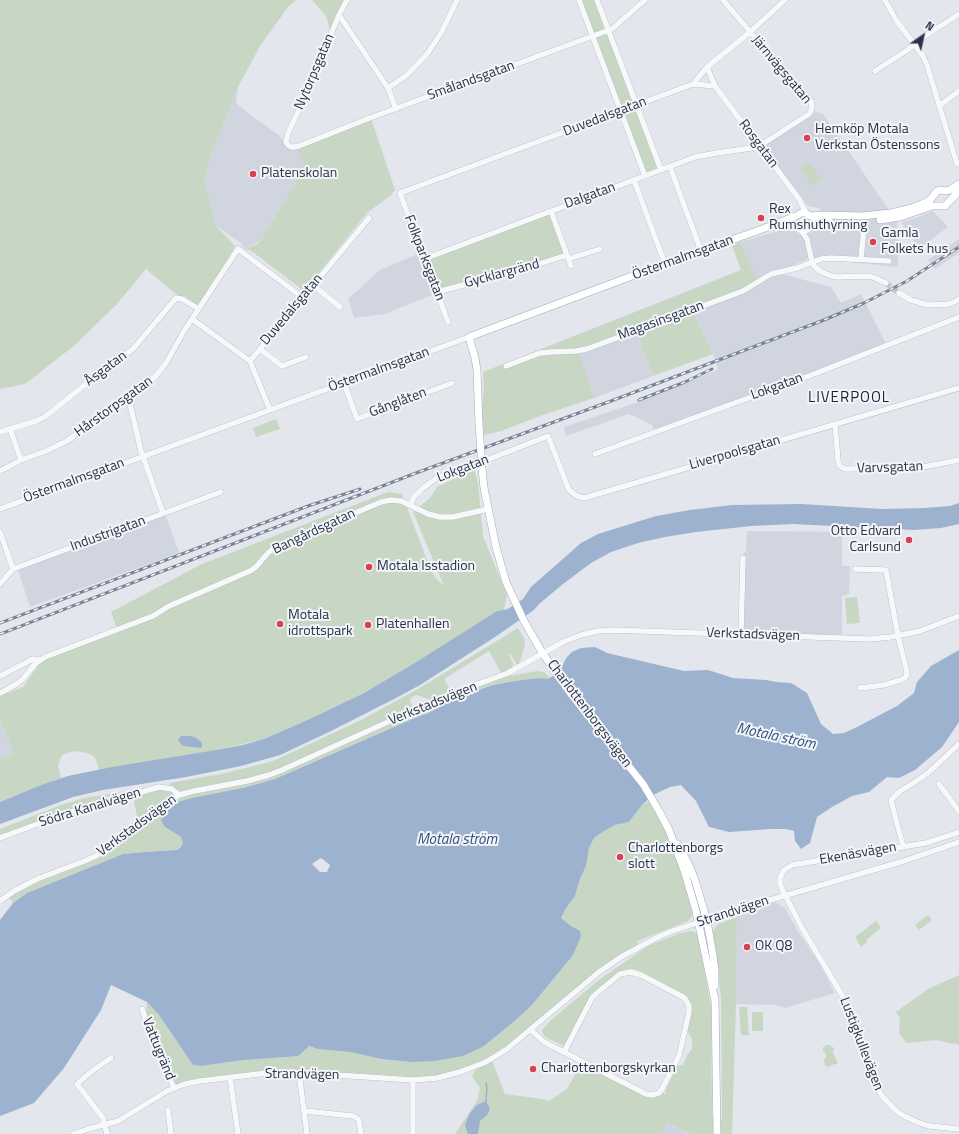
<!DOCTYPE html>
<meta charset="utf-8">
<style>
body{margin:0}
#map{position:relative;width:959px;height:1134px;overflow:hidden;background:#e3e6ec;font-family:"Titillium Web",sans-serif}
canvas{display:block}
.north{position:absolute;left:903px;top:16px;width:40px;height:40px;-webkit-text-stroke:3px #f3f5f9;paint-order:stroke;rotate:34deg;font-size:11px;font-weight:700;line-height:16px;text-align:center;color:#293246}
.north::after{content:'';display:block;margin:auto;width:14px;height:18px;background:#293246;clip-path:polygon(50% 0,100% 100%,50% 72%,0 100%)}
</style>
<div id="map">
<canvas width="959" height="1134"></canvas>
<div class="north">N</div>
</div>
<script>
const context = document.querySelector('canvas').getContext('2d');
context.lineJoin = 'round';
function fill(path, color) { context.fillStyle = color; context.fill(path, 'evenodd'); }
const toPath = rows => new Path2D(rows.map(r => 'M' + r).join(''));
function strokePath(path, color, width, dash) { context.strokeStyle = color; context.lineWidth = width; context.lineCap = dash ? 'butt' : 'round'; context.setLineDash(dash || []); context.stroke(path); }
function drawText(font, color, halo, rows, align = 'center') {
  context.font = font + ' "Titillium Web",sans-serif'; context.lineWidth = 4; context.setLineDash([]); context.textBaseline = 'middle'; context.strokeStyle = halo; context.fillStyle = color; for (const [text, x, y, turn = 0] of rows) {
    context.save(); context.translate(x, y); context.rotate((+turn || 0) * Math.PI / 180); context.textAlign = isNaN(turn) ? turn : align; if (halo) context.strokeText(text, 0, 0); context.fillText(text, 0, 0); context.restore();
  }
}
fill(toPath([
 [238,87,236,103,252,116,280,136,288,148,297,150,305,167,261,240,245,250,241,243,216,226,204,181,211,154],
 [814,111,823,114,897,222,898,267,810,258,792,266,770,271,831,287,841,303,861,294,886,344,788,383,654,430,652,425,629,414,566,436,564,427,641,401,718,370,713,354,692,309,757,282,740,242,789,228,794,230,799,235,812,233,813,229,817,226,822,214,819,208,808,206,761,145,814,113],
 [933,211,948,227,919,249,901,222,915,218],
 [959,239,959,253,935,269,928,260],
 [422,252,439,292,385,314,354,318,348,299,380,270],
 [636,331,653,376,594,398,576,348],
 [165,514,179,553,30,607,18,570],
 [747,531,842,532,842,566,850,566,849,594,842,596,842,637,741,634,742,556,746,550],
 [0,721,14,753,0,758],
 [775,902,785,908,799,933,820,964,835,993,785,1008,776,1005,736,1004,737,917],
 [665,1123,693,1134,663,1134]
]), '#d1d5df');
fill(toPath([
 [0,0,296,0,288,7,260,46,238,87,211,154,204,181,216,226,235,246,200,308,184,296,178,296,146,269,117,304,75,345,25,384,0,389],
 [312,0,349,0,331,33,326,16],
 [580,0,597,0,663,169,646,175],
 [371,118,395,190,391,195,367,213,304,291,250,250,245,250,257,244,261,240,305,167,296,148],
 [809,162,821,179,812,186,800,168],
 [553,209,569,255,439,292,424,257],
 [740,242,757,281,745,290,692,309,713,354,653,376,636,331,577,348,594,398,543,415,501,431,484,435,482,409,484,384,483,372,741,270,732,246],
 [276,419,280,429,256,437,253,428],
 [474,469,478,482,483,536,507,595,504,610,497,611,413,664,364,693,312,718,264,739,222,749,99,770,95,757,87,753,74,751,62,755,58,765,61,778,17,795,0,802,0,758,14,753,0,721,0,696,23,687,46,654,117,629,111,612,202,564,388,492,402,494,425,555,434,576,444,586,413,512,430,498,437,487],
 [857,597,860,623,847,624,845,598],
 [518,628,524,638,525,645,521,658,519,664,517,665,510,653,509,655,513,663,513,666,512,668,501,673,492,656,489,651,444,679,451,692,431,700,417,695,414,696,411,698,410,700,413,708,287,766,265,774,246,779,198,788,183,792,177,790,170,785,170,783,221,774,262,764,273,761,297,750,363,719,418,689],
 [537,671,544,672,550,678,548,679,539,678,521,680,493,685,448,701,436,708,429,713,417,717,275,779,243,788,165,827,181,837,183,843,181,847,177,850,144,852,123,854,27,893,13,903,9,897,24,889,42,880,92,861,104,856,121,843,158,811,174,800,193,794,244,785,278,775,376,730,407,717,418,714,427,710,437,702,509,676],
 [152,787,0,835,0,829,61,805,84,798],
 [158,788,171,790,173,793,172,796,138,821,133,796],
 [649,801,664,828,672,847,693,907,692,916,688,921,637,941,639,946,571,995,492,1057,494,1066,505,1094,543,1099,549,1101,567,1089,583,1060,652,1095,661,1091,666,1095,665,1092,677,1066,683,1065,687,1055,692,1049,692,1040,688,1032,689,1021,684,996,676,990,636,970,628,969,620,972,601,986,590,997,577,1021,566,1044,563,1046,544,1036,542,1030,551,1020,600,979,648,946,680,933,693,931,697,934,701,949,711,1007,712,1118,722,1120,721,997,713,931,718,924,737,917,736,1004,732,1134,693,1134,666,1123,663,1134,455,1134,477,1101,480,1088,472,1076,478,1065,454,1074,413,1080,267,1072,176,1085,170,1071,173,1069,166,1054,162,1056,161,1042,155,1038,146,1012,147,1002,159,1015,193,1065,201,1066,243,1060,308,1046,318,1049,350,1052,381,1059,411,1062,484,1046,517,1019,531,1006,544,989,580,932,571,926,561,918,566,908,575,896,580,879,586,866,589,848,594,838,604,831,615,825,629,822,641,806],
 [928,915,932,920,919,930,915,925],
 [876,921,881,928,867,939,866,943,861,947,855,937],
 [959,975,959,1045,936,1040,906,1043,899,1033,900,1018,896,1012,928,989],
 [739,1007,747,1007,749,1035,741,1035],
 [752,1012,763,1012,763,1031,752,1031],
 [826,1045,829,1045,834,1048,833,1053,838,1063,827,1067,825,1065,824,1060,826,1057,826,1054,823,1051,823,1047]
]), '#c7d7c4');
fill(toPath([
 [959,503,959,524,941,528,914,530,793,524,751,526,696,532,665,537,638,543,611,552,591,563,563,584,539,604,534,610,495,637,420,685,394,699,329,732,280,755,241,766,186,777,103,790,73,797,0,824,0,802,44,784,68,776,112,767,222,749,243,745,264,739,312,718,364,693,413,664,497,611,508,609,523,599,531,587,581,543,598,534,656,516,690,510,732,505,801,504,882,509,925,508,950,506],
 [595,647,607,653,684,671,708,670,733,678,766,680,776,682,791,683,807,693,821,724,833,734,844,733,857,727,897,706,914,693,917,682,931,666,959,650,959,722,942,747,915,770,899,778,887,777,869,792,852,796,832,807,817,817,810,843,801,849,795,841,794,831,786,829,770,829,729,832,709,827,696,801,681,785,670,787,653,795,641,806,629,822,615,825,604,831,594,838,589,848,586,866,580,879,575,896,566,908,561,918,571,926,580,931,581,936,573,955,531,1006,517,1019,484,1046,463,1056,434,1061,411,1062,381,1059,350,1052,318,1049,309,1046,298,1056,243,1060,201,1066,193,1065,159,1015,147,1002,111,985,101,1010,64,1068,34,1103,0,1116,0,920,13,903,27,893,123,854,144,852,177,850,181,847,183,843,181,837,165,827,161,820,165,812,171,806,178,802,192,798,243,788,275,779,417,717,429,713,436,708,448,701,493,685,521,680,539,678,548,679,557,673,560,670,567,657,572,652,581,648],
 [321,858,330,865,327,872,320,872,312,864],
 [191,736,196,738,202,743,202,748,183,746,178,740,181,736],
 [486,1101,490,1109,487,1115,480,1121,478,1134,468,1134,465,1125,470,1113,477,1105]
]), '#9cb2cf');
strokePath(toPath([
 [486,1083,487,1088,486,1101]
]), '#9cb2cf', 1.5);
strokePath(toPath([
 [886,283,899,293]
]), '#bec2cb', 5.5, [5.5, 3]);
const minor = toPath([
 [347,0,339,15,298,112,288,133,286,142,288,145,291,147,294,147,299,146,367,119,612,29,645,0],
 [579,0,645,176],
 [597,0,661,170],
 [885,0,896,20,923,56,927,65,957,164],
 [339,15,388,88,396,109],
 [707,67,715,86,799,199,806,213],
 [875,71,909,49,916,42,959,14],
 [693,84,715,86],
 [388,88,407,75,427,54,441,33,457,0],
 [939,106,959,91],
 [670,167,701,251],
 [634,180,665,264],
 [551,211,571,266],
 [801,230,807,239,812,262,815,267,820,271,831,276,837,277,869,276,875,278,886,283],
 [424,259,695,157,717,153,751,148,764,143,809,114,812,108,811,101,776,62,723,0],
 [568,259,600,249],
 [861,259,864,227],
 [313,285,340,307],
 [437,292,517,271,567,255],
 [899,293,911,300,928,305,949,304,954,302,959,299],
 [192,319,250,361],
 [448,322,400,193,693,84,707,67,750,32,785,0],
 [260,349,282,366,306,357],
 [506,366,540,353,551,352,576,351,587,349,743,291,771,274,797,268,821,259,830,258,889,261],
 [344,383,357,419,452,383],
 [128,396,141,451,163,513],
 [270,410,250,361,369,218],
 [835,424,838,461,840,466,845,469,918,468,959,460],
 [10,429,21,460],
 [0,432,36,421,46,416,96,376,133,349,176,298,182,299,199,309],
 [595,454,809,376,959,317],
 [0,471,21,460,46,451,67,441,120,401,136,392,156,376,166,363,184,331,238,249,302,297],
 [410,505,414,497,423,488,438,477,479,463,548,436,569,490,577,496,584,498,959,388],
 [0,509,469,337],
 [0,532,13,569],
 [855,569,886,570,898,636,907,672,906,677,901,680,884,685,860,688],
 [0,584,13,569,221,492],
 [741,634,743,558],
 [0,676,33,659,39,660],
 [0,693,15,685,23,679,35,664,45,657,153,616,169,606,250,571,256,567,267,554,275,547,381,502,391,500,401,501,428,514,440,517,453,517,488,509],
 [939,784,959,811],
 [959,832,926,843,792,865,784,870,780,878,780,884,782,889,802,928,848,1005,872,1078,882,1096,896,1111,904,1116,917,1122,929,1126,959,1129],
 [0,838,67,813,159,787,172,789,179,795],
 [903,846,891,800,899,792,915,782,928,773,959,744],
 [0,901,14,891,37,879,87,860,106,851,153,811,165,803,179,795,194,791,247,781,269,775,282,770,443,697,508,673,563,642,581,635,598,631,612,630,869,639,891,637,920,631,959,616],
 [142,1009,155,1045,174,1088],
 [531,1030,544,1042,646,1094,652,1095,659,1093,662,1089,679,1056,689,1012,689,1006,686,1000,683,997,641,975,631,972,620,974,597,993,592,998,564,1052],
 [299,1073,307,1134],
 [230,1077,238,1134],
 [413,1080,413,1134],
 [168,1110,171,1134],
 [304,1111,353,1116,358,1119,359,1121,361,1134],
 [73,1134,88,1129,118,1121,167,1091,185,1084,200,1081,267,1073,290,1072,413,1080,437,1078,460,1072,486,1062,507,1049,599,972,621,957,658,937,672,931,746,907,904,861,959,842],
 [107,1134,103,1118,77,1084,92,1071,111,1058]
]);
const major = toPath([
 [880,220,900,217,932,206,945,206,959,191],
 [775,227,791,225,796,226,801,230,805,230,809,228,812,223,818,221,829,220],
 [479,424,477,370,475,358,469,337,680,258,757,231,796,216,801,213,806,213,810,216,824,215,862,216,891,213,908,209,922,204,930,200,937,191,940,190,946,191,950,190,959,184],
 [482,469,484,488,496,547,506,582,524,621,543,654,571,694,643,784,659,811,669,830,685,873,696,911,715,1001],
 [678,844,689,865,695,880,707,921,713,955,715,971,715,986],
 [715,998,717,1134]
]);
strokePath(minor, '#a7acb7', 6);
strokePath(major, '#a1aab9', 8);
strokePath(minor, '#f6f8fa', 5.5);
strokePath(major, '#fff', 7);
const rail = toPath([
 [639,400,685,382,712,369],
 [0,623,308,506,360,489],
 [0,634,416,473,611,401,824,320,864,303,907,281,959,247]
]);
strokePath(rail, '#7b8497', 3);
strokePath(rail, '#f3f5f9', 1.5, [4.5]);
const majorBridge = toPath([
 [479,424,482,469]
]);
strokePath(majorBridge, '#a1aab9', 8, []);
strokePath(majorBridge, '#fff', 7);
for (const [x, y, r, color] of [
 [807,138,4,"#da404f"],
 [253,174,4,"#da404f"],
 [761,218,4,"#da404f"],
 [873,242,4,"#da404f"],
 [909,540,4,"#da404f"],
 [369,567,4,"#da404f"],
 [280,624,4,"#da404f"],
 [368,625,4,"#da404f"],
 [620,857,4,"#da404f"],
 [747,947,4,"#da404f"],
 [533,1069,4,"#da404f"]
]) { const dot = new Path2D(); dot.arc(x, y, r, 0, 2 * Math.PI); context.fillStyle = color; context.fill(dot); strokePath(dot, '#f3f5f9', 1.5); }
drawText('14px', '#293246', '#f3f5f9', [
 ["Järnvägsgatan",781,70,50],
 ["Nytorpsgatan",315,72,-67],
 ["Smålandsgatan",471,81,-20],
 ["Duvedalsgatan",605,117,-21],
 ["Rosgatan",758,144,53],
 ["Dalgatan",590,196,-20],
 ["Folkparksgatan",424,258,69],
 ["Östermalmsgatan",683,258,-20],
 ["Gycklargränd",502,274,-15],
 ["Duvedalsgatan",292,310,-50],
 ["Magasinsgatan",661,321,-20],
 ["Åsgatan",106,369,-37],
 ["Östermalmsgatan",379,370,-20],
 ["Lokgatan",777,387,-20],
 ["Gånglåten",398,403,-21],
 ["Hårstorpsgatan",114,407,-36],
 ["Liverpoolsgatan",735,453,-16],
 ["Varvsgatan",890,468,-2],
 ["Lokgatan",463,469,-21],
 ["Östermalmsgatan",74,481,-20],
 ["Bangårdsgatan",314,532,-25],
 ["Industrigatan",108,534,-20],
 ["Verkstadsvägen",753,635,2],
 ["Verkstadsvägen",433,704,-22],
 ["Charlottenborgsvägen",589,714,53],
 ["Södra Kanalvägen",90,808,-17],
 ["Verkstadsvägen",137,826,-36],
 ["Ekenäsvägen",858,854,-10],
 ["Strandvägen",733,912,-18],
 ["Lustigkullevägen",861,1044,69],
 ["Vattugränd",158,1049,68],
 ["Strandvägen",302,1075,1]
]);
drawText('14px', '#293246', '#f3f5f9', [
 ["Hemköp Motala",815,130],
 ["Verkstan Östenssons",815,146],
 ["Platenskolan",261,174],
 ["Rex",769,210],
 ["Rumshuthyrning",769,226],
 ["Gamla",881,234],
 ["Folkets hus",881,250],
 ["Otto Edvard",901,532,"right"],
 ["Carlsund",901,548,"right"],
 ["Motala Isstadion",377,567],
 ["Motala",288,616],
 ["idrottspark",288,632],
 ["Platenhallen",376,625],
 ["Charlottenborgs",628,849],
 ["slott",628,865],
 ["OK Q8",755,947],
 ["Charlottenborgskyrkan",541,1069]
], 'left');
context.letterSpacing = '1px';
drawText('15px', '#1b2337', '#f3f5f9', [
 ["LIVERPOOL",849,398]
]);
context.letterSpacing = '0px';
drawText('italic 15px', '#2f4e7e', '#f3f5f9', [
 ["Motala ström",776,737,12],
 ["Motala ström",457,840]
]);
</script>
